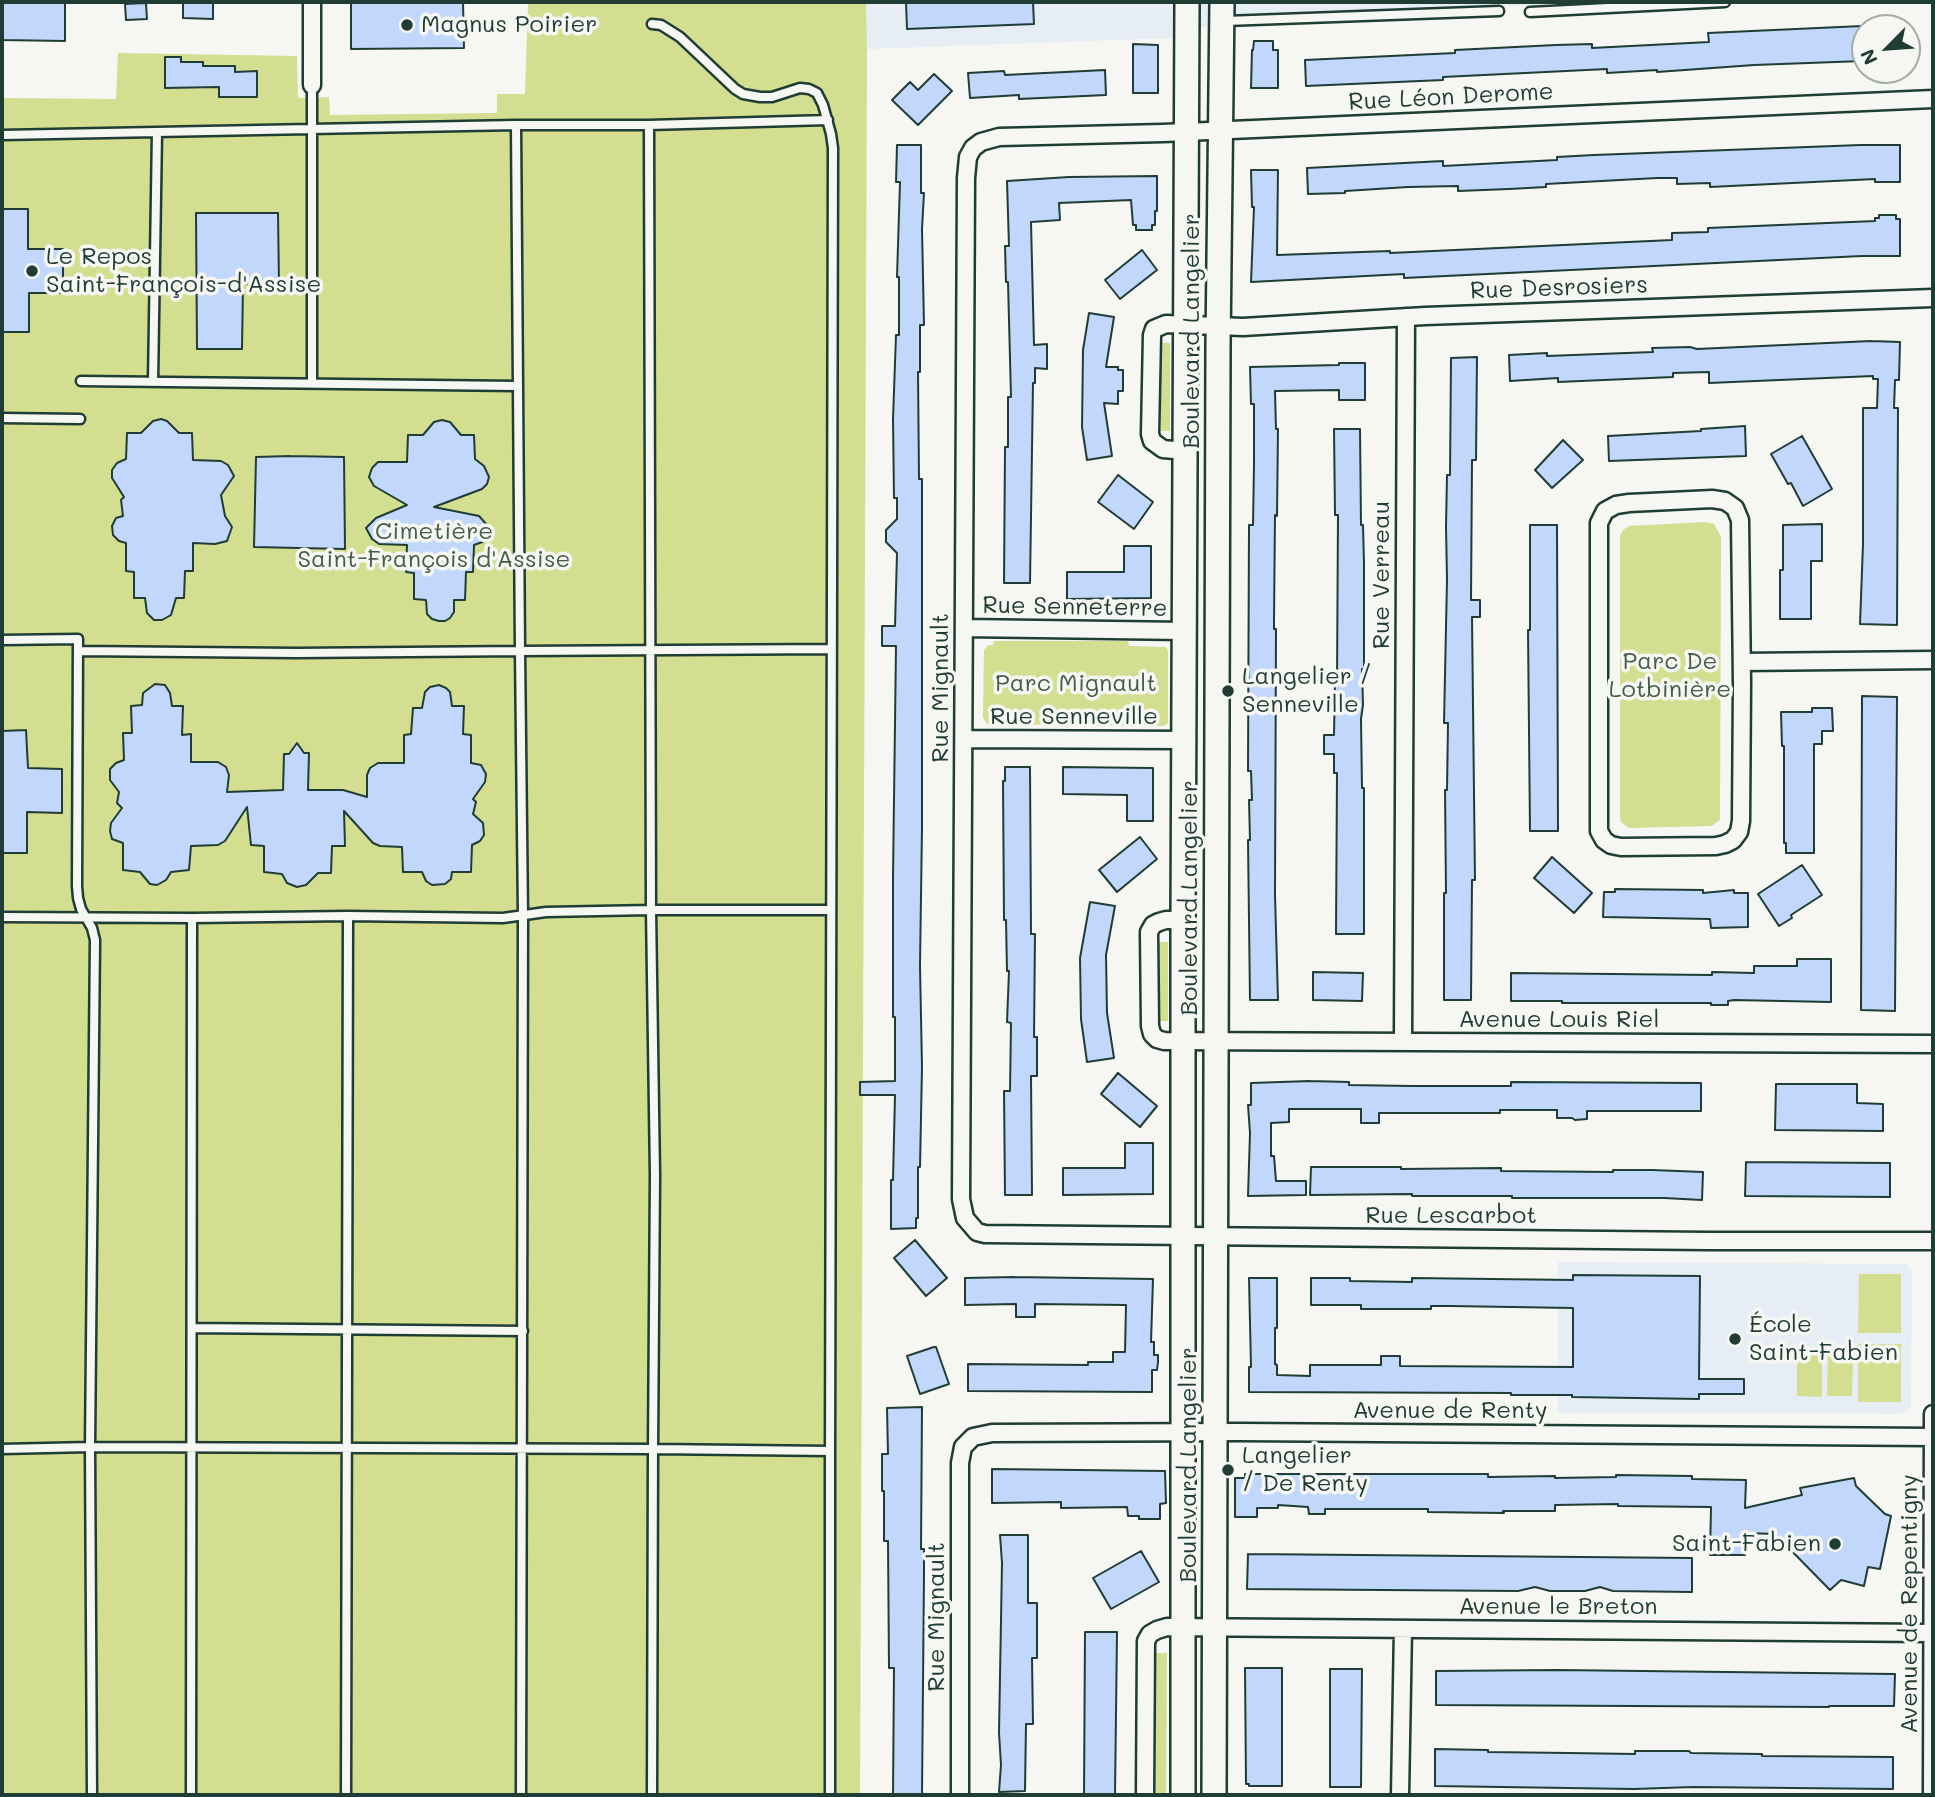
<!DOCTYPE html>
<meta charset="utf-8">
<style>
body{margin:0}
#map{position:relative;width:1935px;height:1797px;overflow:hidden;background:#f6f6f2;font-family:Mali,sans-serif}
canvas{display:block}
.frame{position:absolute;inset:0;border:4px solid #1f3d34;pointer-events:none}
.north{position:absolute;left:1851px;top:14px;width:70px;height:70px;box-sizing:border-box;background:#f6f6f2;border:2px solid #a0aca6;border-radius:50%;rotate:245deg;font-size:19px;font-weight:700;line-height:28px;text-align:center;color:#1f3d34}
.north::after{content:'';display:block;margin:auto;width:24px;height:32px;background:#1f3d34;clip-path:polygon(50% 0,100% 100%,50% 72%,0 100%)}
</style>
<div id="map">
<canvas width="1935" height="1797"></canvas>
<div class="frame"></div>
<div class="north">N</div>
</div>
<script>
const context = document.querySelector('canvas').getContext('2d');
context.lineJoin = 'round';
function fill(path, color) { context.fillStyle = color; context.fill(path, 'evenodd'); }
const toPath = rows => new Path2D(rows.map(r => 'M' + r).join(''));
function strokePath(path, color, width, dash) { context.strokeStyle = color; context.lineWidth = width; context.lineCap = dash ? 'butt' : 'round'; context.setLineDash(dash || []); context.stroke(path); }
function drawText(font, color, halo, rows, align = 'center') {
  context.font = font + ' Mali,sans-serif'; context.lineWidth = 7; context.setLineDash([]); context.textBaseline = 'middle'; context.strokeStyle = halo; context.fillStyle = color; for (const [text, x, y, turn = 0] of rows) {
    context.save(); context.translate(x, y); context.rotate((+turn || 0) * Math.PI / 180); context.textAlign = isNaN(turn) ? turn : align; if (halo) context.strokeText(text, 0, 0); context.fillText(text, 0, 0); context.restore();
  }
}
fill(toPath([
 [866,2,1589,2,1222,21,1171,38,867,49],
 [1558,1262,1906,1264,1911,1269,1912,1273,1911,1404,1909,1409,1902,1414,1558,1413]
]), '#e6edf5');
fill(toPath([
 [528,2,866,2,867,49,860,1795,2,1795,2,98,116,99,118,53,297,56,298,98,329,97,330,115,497,113,497,94,525,94],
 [1161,343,1170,343,1170,431,1161,431],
 [1705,522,1714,524,1721,537,1720,820,1712,826,1629,828,1621,822,1620,817,1620,536,1623,530,1629,526],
 [994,641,1128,641,1129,646,1166,647,1168,652,1168,723,1164,726,987,724,983,717,984,650,989,645,993,645],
 [1159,942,1168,942,1168,1021,1159,1021],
 [1859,1274,1901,1274,1901,1333,1858,1333],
 [1858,1344,1901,1344,1901,1402,1858,1402],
 [1828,1352,1853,1353,1852,1396,1827,1396],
 [1797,1353,1822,1353,1822,1397,1797,1396],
 [1155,1653,1167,1653,1166,1795,1155,1795]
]), '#d3de91');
const building = toPath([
 [2,2,65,2,65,41,2,40,2,2],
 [183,2,213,2,213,19,183,18,183,2],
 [351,2,463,2,464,48,351,49,351,2],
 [906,2,1033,2,1034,24,907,29,906,2],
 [146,3,147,19,126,20,125,4,146,3],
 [1862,26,1863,61,1754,65,1657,72,1657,70,1607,73,1607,69,1443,77,1443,80,1306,86,1305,60,1455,53,1455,50,1556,45,1592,44,1592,48,1709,42,1708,33,1862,26],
 [1254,41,1273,41,1273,50,1278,50,1278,88,1251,88,1252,50,1253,50,1254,41],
 [1133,44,1158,45,1158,93,1133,93,1133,44],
 [165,57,181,57,181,62,203,62,203,66,235,66,235,72,257,71,257,97,219,97,219,87,165,88,165,57],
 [1105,70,1106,95,1019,99,1019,95,970,98,968,73,1004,71,1005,75,1105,70],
 [934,74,952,91,918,125,892,100,910,82,918,90,934,74],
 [897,145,921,145,921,193,924,193,922,229,924,325,920,325,920,372,918,372,919,479,922,479,922,827,920,966,922,1067,920,1167,918,1167,918,1218,916,1218,916,1228,891,1229,891,1180,893,1180,895,1095,860,1095,860,1082,895,1081,895,1017,893,1017,893,877,896,646,882,646,882,626,895,626,897,553,886,542,886,530,897,519,897,498,894,498,893,419,896,335,899,335,899,277,897,277,900,182,896,182,897,145],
 [1861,145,1900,145,1900,182,1875,182,1875,179,1710,187,1710,183,1677,184,1677,178,1657,178,1546,184,1546,187,1509,189,1458,191,1458,186,1408,187,1345,191,1345,193,1308,194,1307,168,1443,161,1443,166,1557,160,1557,157,1594,155,1861,145],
 [1251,170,1278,170,1277,255,1390,251,1390,253,1672,240,1672,233,1708,232,1708,228,1875,221,1875,218,1879,218,1879,215,1896,215,1896,219,1900,219,1900,256,1862,256,1404,278,1404,274,1251,282,1254,207,1252,207,1251,170],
 [1157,176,1157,211,1155,211,1155,225,1152,225,1152,230,1136,230,1136,225,1133,225,1131,200,1059,203,1060,220,1031,222,1034,345,1047,344,1047,369,1035,368,1035,383,1033,383,1030,583,1004,583,1005,447,1008,447,1008,397,1011,397,1008,282,1006,282,1005,246,1009,246,1007,181,1069,177,1157,176],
 [2,209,28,209,28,249,63,249,63,293,29,293,29,332,2,332,2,209],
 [196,213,278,213,279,284,243,284,242,349,197,349,196,213],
 [1142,250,1157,270,1120,299,1105,280,1142,250],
 [1089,313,1114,317,1106,367,1118,367,1118,370,1123,370,1123,391,1118,391,1118,404,1104,403,1112,456,1087,460,1082,427,1083,350,1089,313],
 [1871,341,1900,342,1899,380,1895,380,1894,408,1898,408,1897,625,1860,624,1863,544,1863,408,1877,408,1878,379,1873,379,1873,376,1709,383,1709,372,1673,373,1673,377,1558,382,1558,378,1510,381,1509,355,1547,353,1547,356,1653,352,1652,348,1690,347,1697,349,1871,341],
 [1477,357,1476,460,1472,460,1471,600,1480,600,1480,617,1472,617,1475,880,1472,880,1471,1000,1444,1000,1444,893,1446,893,1445,790,1447,790,1448,723,1444,723,1447,579,1446,527,1447,475,1450,475,1451,358,1477,357],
 [1339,363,1365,363,1365,400,1339,400,1339,390,1275,391,1276,429,1278,429,1277,516,1275,515,1274,620,1274,629,1276,629,1275,895,1278,1000,1250,1000,1248,840,1250,840,1249,800,1252,800,1251,771,1248,771,1249,525,1253,525,1254,465,1254,404,1251,404,1250,367,1339,365,1339,363],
 [161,419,167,421,179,433,192,433,193,460,221,461,228,465,234,476,221,495,225,516,232,527,227,541,215,544,193,543,193,571,185,571,184,598,176,598,171,615,162,620,154,620,147,613,145,598,134,598,134,572,126,571,126,543,119,541,113,535,112,526,116,518,123,516,121,500,124,497,112,478,112,470,117,463,126,459,127,433,141,433,153,421,161,419],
 [442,420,450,422,461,435,474,435,475,459,484,466,489,477,487,484,482,489,434,507,479,516,487,525,489,531,485,541,474,545,473,572,466,572,465,600,454,600,454,612,450,618,445,621,439,621,432,619,427,614,426,600,414,599,414,573,406,572,407,545,379,544,372,539,366,528,376,518,407,505,374,486,369,477,372,468,378,462,407,462,408,435,423,435,434,422,442,420],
 [1745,426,1746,456,1609,461,1608,436,1701,431,1701,429,1745,426],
 [1334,429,1360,429,1361,525,1363,525,1364,563,1364,669,1362,669,1363,705,1361,719,1362,788,1364,788,1364,934,1336,934,1337,773,1334,773,1334,754,1324,754,1324,735,1334,735,1335,681,1337,681,1338,515,1335,515,1334,429],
 [1802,436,1832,489,1803,506,1791,483,1788,484,1771,454,1802,436],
 [1563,440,1583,460,1552,488,1535,470,1563,440],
 [290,456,344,457,345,549,254,547,256,457,290,456],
 [1118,475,1153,502,1134,529,1098,502,1118,475],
 [1822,524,1822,561,1811,561,1811,619,1780,619,1780,570,1783,570,1783,525,1822,524],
 [1530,525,1557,525,1558,831,1530,831,1528,630,1530,630,1530,525],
 [1124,546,1151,546,1151,598,1067,599,1067,572,1124,572,1124,546],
 [155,684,165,685,170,693,172,706,183,706,182,735,191,734,191,762,218,762,226,767,229,775,227,792,283,790,284,754,289,754,297,743,304,753,309,753,308,790,343,790,367,797,367,775,370,768,378,763,404,763,404,735,411,734,413,708,422,708,425,692,430,687,439,685,446,688,450,692,452,706,464,706,463,734,471,735,471,763,481,765,486,774,485,782,473,799,476,802,473,814,483,823,484,835,480,841,472,845,471,872,452,872,451,879,445,884,432,885,426,881,422,872,403,872,402,847,380,846,373,843,344,811,345,846,332,846,331,873,318,873,306,885,297,887,287,883,282,874,264,872,264,846,251,845,247,807,225,841,218,845,191,846,189,870,171,872,166,880,157,885,150,884,140,872,123,870,123,843,112,839,110,831,111,823,122,808,117,803,119,792,110,780,110,769,116,763,124,760,123,733,132,733,131,706,142,705,143,693,155,684],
 [1862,696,1897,697,1895,1011,1861,1010,1862,696],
 [1812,708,1832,708,1833,731,1822,731,1822,744,1814,744,1814,853,1786,853,1786,843,1784,843,1784,746,1782,746,1781,712,1812,712,1812,708],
 [26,730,28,768,62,769,62,813,27,812,27,853,2,853,2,731,26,730],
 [1005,767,1030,767,1031,934,1035,934,1034,1037,1037,1037,1037,1076,1031,1076,1032,1195,1005,1195,1004,1091,1010,1091,1011,1023,1007,1022,1009,971,1007,971,1006,920,1004,920,1003,781,1005,781,1005,767],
 [1063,767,1153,768,1153,821,1127,821,1127,795,1063,794,1063,767],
 [1140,837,1157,859,1117,892,1099,870,1140,837],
 [1552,857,1592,893,1574,913,1534,878,1552,857],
 [1802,865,1822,895,1791,915,1792,918,1779,926,1758,894,1802,865],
 [1615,889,1703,890,1703,893,1734,890,1734,893,1748,893,1748,927,1711,928,1710,919,1603,917,1604,892,1615,892,1615,889],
 [1090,902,1115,906,1106,955,1107,1013,1114,1058,1087,1062,1081,1019,1080,958,1090,902],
 [1797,959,1831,959,1831,1002,1734,1000,1728,1001,1728,1005,1711,1005,1711,1003,1562,1003,1562,1001,1511,1001,1511,973,1712,975,1712,972,1754,973,1754,966,1797,966,1797,959],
 [1313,972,1363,973,1362,1001,1313,1000,1313,972],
 [1118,1073,1157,1106,1140,1127,1101,1094,1118,1073],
 [1310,1081,1349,1082,1349,1085,1412,1086,1511,1086,1511,1082,1701,1083,1701,1111,1587,1111,1587,1119,1575,1120,1572,1118,1557,1118,1557,1110,1500,1110,1500,1113,1379,1113,1379,1123,1361,1123,1361,1109,1289,1109,1289,1122,1271,1123,1271,1156,1274,1156,1276,1181,1306,1181,1306,1195,1248,1196,1250,1133,1248,1105,1251,1105,1251,1083,1310,1081],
 [1776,1084,1857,1084,1857,1103,1883,1104,1883,1131,1775,1130,1776,1084],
 [1125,1143,1153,1143,1153,1194,1063,1195,1063,1168,1125,1168,1125,1143],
 [1746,1162,1890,1163,1890,1197,1745,1196,1746,1162],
 [1311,1167,1401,1167,1401,1169,1501,1168,1501,1171,1613,1172,1613,1170,1652,1170,1703,1172,1702,1200,1664,1198,1512,1198,1512,1196,1412,1196,1412,1194,1310,1195,1311,1167],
 [915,1240,947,1278,926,1296,894,1258,915,1240],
 [1573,1275,1700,1276,1699,1379,1744,1379,1744,1394,1699,1394,1699,1399,1572,1397,1572,1395,1511,1395,1511,1393,1249,1392,1249,1367,1251,1367,1249,1278,1277,1278,1277,1328,1275,1328,1275,1364,1277,1365,1277,1375,1310,1376,1310,1365,1381,1365,1381,1356,1400,1356,1400,1366,1573,1367,1573,1308,1450,1306,1431,1306,1431,1309,1361,1309,1361,1305,1311,1305,1311,1278,1350,1278,1350,1281,1412,1282,1412,1278,1573,1280,1573,1275],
 [1014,1277,1153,1279,1151,1342,1154,1342,1154,1355,1158,1355,1158,1362,1157,1370,1152,1370,1152,1392,968,1391,968,1364,1088,1365,1088,1362,1113,1362,1113,1352,1125,1352,1126,1305,1035,1304,1035,1317,1016,1317,1016,1304,965,1305,965,1278,1014,1277],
 [934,1347,936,1347,949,1384,920,1394,907,1356,934,1347],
 [922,1407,921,1549,924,1549,924,1574,922,1795,893,1795,894,1668,889,1668,888,1541,884,1541,884,1491,882,1491,882,1454,888,1454,887,1408,922,1407],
 [992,1469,1165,1471,1166,1503,1160,1504,1160,1519,1139,1519,1139,1516,1128,1516,1127,1507,1061,1508,1061,1502,992,1503,992,1469],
 [1245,1474,1488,1474,1488,1477,1555,1476,1555,1478,1616,1477,1616,1475,1692,1476,1692,1479,1746,1480,1745,1508,1802,1495,1800,1488,1854,1478,1856,1486,1885,1514,1891,1516,1880,1569,1868,1567,1864,1586,1841,1580,1830,1590,1775,1534,1745,1533,1745,1555,1710,1555,1711,1507,1618,1506,1618,1504,1555,1505,1555,1511,1503,1511,1504,1513,1428,1512,1428,1509,1325,1509,1325,1514,1309,1514,1308,1507,1278,1505,1278,1508,1257,1508,1257,1517,1235,1517,1235,1478,1245,1478,1245,1474],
 [1000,1535,1028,1535,1028,1603,1037,1603,1037,1658,1032,1658,1033,1724,1026,1724,1025,1791,999,1792,1001,1765,999,1733,1002,1563,1000,1535],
 [1141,1551,1159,1582,1111,1609,1093,1578,1141,1551],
 [1248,1554,1692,1558,1692,1592,1613,1591,1600,1587,1585,1591,1550,1591,1535,1587,1518,1591,1247,1589,1248,1554],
 [1085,1632,1117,1632,1115,1795,1084,1795,1085,1632],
 [1245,1668,1282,1668,1282,1786,1249,1786,1249,1784,1246,1784,1245,1668],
 [1330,1669,1362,1669,1361,1787,1330,1787,1330,1669],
 [1558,1670,1895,1674,1894,1706,1829,1706,1829,1707,1436,1705,1436,1671,1558,1670],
 [1435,1749,1488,1750,1488,1752,1569,1753,1635,1754,1635,1751,1689,1751,1691,1753,1762,1754,1762,1756,1893,1757,1893,1789,1693,1787,1634,1789,1435,1786,1435,1749]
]);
fill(building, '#c2d7fc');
strokePath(building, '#1f3d34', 2);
const lane = toPath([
 [1530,12,1725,2],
 [1225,21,1499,11],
 [652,24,661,25,680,37,735,89,743,94,760,97,772,97,800,88,809,89,817,93,823,105,831,134,833,148,830,1451],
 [312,85,312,383],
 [516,125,520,651,831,649],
 [649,125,828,120],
 [2,135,516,125,649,125,651,910,655,1175,653,1449,830,1451,830,1795],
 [81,381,517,386],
 [153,382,157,132],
 [2,418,80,419],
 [2,640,78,639,77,886,78,898,81,909,92,928,95,940,90,1447,92,1795],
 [78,651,297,653,520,651,523,916,521,1795],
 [2,917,192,918],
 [192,1328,523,1331],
 [2,1449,90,1447,653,1449,652,1795],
 [191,1795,192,918,348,916],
 [346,1795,348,916,503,918,546,912,651,910,831,910]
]);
const street = toPath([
 [312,85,312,2],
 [1933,99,1163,133,999,137,981,142,973,148,968,157,966,178,961,1199,965,1218,977,1232,985,1234,1708,1241,1933,1241],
 [1185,451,1163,449,1152,441,1150,434,1152,335,1154,329,1166,324,1243,327,1425,316,1933,298],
 [1712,499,1725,501,1735,508,1740,520,1742,683,1741,821,1739,832,1733,840,1725,844,1716,846,1621,847,1611,845,1604,840,1599,831,1599,523,1605,511,1616,505,1629,503,1712,499],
 [964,628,1185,631],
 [1742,662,1933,660],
 [964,739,1184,740],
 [1183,920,1166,920,1159,922,1153,925,1149,932,1150,1026,1152,1034,1157,1039,1164,1041,1933,1044],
 [1403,1042,1406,317],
 [960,1795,960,1463,963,1447,973,1437,992,1433,1240,1432,1933,1437],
 [1145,1795,1146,1641,1150,1634,1157,1630,1167,1627,1932,1633],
 [1400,1795,1403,1629],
 [1932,1795,1933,1414]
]);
const secondary = toPath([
 [1183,1795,1183,920,1187,2],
 [1214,1795,1218,345,1222,2]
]);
strokePath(lane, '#1f3d34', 13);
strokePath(street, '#1f3d34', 21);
strokePath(secondary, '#1f3d34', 28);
strokePath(lane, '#f6f6f2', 8);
strokePath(street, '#f6f6f2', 16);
strokePath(secondary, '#f6f6f2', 23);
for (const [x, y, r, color] of [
 [407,25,7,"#1f3d34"],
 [32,271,7,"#1f3d34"],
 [1228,691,7,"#1f3d34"],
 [1735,1339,7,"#1f3d34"],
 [1228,1470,7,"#1f3d34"],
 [1835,1544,7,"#1f3d34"]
]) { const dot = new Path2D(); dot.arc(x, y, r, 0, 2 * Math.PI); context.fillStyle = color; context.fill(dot); strokePath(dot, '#f6f6f2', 2.5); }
drawText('24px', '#1f3d34', '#f6f6f2', [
 ["Magnus Poirier",421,25],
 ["Le Repos",46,257],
 ["Saint-François-d'Assise",46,285],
 ["Langelier /",1242,677],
 ["Senneville",1242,705],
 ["École",1749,1325],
 ["Saint-Fabien",1749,1353],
 ["Langelier",1242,1456],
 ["/ De Renty",1242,1484],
 ["Saint-Fabien",1821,1544,"right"]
], 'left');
drawText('24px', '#1f3d34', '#f6f6f2', [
 ["Rue Léon Derome",1451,97,-3],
 ["Rue Desrosiers",1559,288,-2],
 ["Boulevard Langelier",1192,331,-90],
 ["Rue Verreau",1382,575,-90],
 ["Rue Senneterre",1075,607,1],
 ["Rue Mignault",941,688,-90],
 ["Rue Senneville",1074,717],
 ["Boulevard Langelier",1190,898,-90],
 ["Avenue Louis Riel",1559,1020],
 ["Rue Lescarbot",1451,1216],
 ["Avenue de Renty",1450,1411],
 ["Boulevard Langelier",1189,1465,-90],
 ["Avenue de Repentigny",1910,1604,-90],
 ["Avenue le Breton",1558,1607],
 ["Rue Mignault",937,1617,-90]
]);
drawText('24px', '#435d47', '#f6f6f2', [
 ["Cimetière",434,532],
 ["Saint-François d'Assise",434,560],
 ["Parc De",1670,662],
 ["Lotbinière",1670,690],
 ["Parc Mignault",1076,684]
]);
</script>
